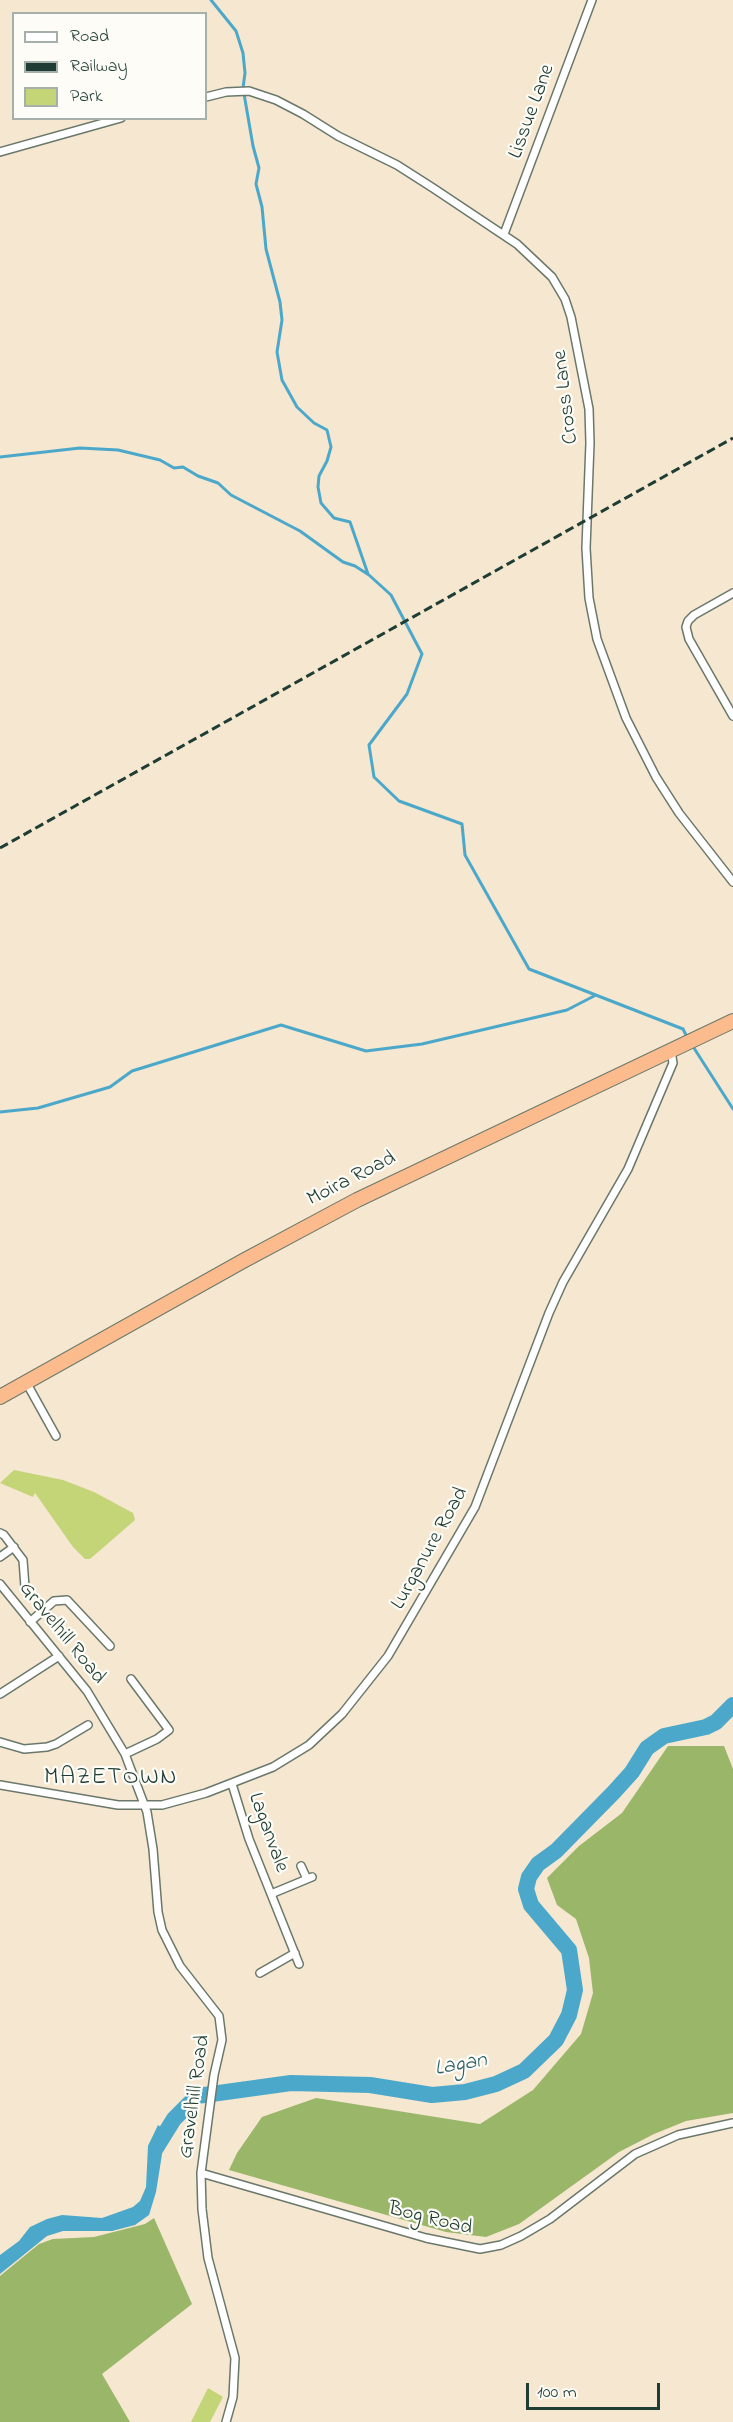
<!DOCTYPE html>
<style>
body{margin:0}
#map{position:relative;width:733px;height:2422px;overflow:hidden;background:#f5e7d0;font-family:"Indie Flower",sans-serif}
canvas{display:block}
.legend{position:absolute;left:12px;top:12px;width:195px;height:108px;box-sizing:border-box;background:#fdfcf7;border:2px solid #a4b0a9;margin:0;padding:8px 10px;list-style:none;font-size:18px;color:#1f3d34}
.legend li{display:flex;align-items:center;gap:12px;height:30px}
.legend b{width:30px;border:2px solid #a4b0a9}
.scale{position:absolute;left:526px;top:2383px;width:134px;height:27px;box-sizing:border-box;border:3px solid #1f3d34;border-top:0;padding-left:8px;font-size:18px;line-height:21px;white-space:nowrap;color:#1f3d34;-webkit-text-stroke:4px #fdfcf7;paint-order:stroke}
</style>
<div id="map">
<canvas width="733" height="2422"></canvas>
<ul class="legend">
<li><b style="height:8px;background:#fff"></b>Road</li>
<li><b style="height:8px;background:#1f3d34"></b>Railway</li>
<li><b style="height:16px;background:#c3d577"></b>Park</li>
</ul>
<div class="scale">100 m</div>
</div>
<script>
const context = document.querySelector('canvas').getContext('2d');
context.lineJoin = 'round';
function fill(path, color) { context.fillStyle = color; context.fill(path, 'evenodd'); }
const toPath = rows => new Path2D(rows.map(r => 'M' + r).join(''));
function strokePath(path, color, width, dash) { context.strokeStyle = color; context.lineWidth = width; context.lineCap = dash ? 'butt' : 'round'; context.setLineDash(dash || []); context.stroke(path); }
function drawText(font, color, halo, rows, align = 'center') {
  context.font = font + ' "Indie Flower",sans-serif'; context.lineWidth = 4.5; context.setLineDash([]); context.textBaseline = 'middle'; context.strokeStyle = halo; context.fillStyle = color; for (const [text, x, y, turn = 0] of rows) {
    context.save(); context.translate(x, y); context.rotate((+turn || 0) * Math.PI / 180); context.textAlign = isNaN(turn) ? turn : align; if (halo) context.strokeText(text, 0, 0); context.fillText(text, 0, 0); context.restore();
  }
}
fill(toPath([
 [14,1470,63,1480,94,1492,133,1513,135,1520,90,1559,85,1559,73,1547,35,1493,33,1497,0,1483],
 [208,2388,223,2397,210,2422,191,2422]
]), '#c3d577');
fill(toPath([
 [668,1746,724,1746,733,1769,733,2113,686,2121,654,2134,619,2152,519,2224,486,2237,446,2232,229,2170,237,2153,262,2117,316,2098,480,2124,533,2090,581,2034,593,1993,589,1958,576,1919,557,1905,547,1878,579,1846,622,1813],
 [154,2218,192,2304,102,2374,130,2422,0,2422,0,2276,39,2244,53,2239,94,2237,145,2224]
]), '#9ab668');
fill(toPath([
 [158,2125,170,2134,163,2148,156,2192,149,2215,135,2225,112,2231,63,2231,47,2236,0,2274,0,2255,19,2241,30,2227,47,2219,62,2215,102,2218,133,2207,140,2201,146,2187,148,2146]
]), '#4ca8ca');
strokePath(toPath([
 [211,0,236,31,243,53,245,73,243,88,253,146,259,168,256,184,262,207,266,249,280,302,282,320,277,352,282,380,297,407,314,423,327,430,331,447,327,461,319,476,318,487,321,503,334,518,350,522,368,574],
 [0,457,80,448,118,450,160,460,174,468,183,467,198,476,218,483,231,495,300,531,343,562,355,566,369,575,391,595,422,654,407,694,369,745,374,777,399,801,462,824,465,855,529,969,683,1029,687,1037],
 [692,1045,733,1109],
 [0,1112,38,1108,110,1087,132,1071,281,1025,366,1051,422,1044,567,1010,596,995]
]), '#4ca8ca', 3);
strokePath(toPath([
 [156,2148,174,2119,197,2096,291,2083,370,2085,432,2095,465,2092,496,2084,524,2071,556,2040,569,2015,575,1990,569,1950,531,1905,526,1889,529,1877,538,1864,556,1851,614,1792,632,1772,647,1748,664,1736,706,1727,716,1722,733,1705]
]), '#4ca8ca', 16);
const street = toPath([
 [206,97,226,92,249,91,276,100,303,114,338,136,397,165,433,188,517,244,552,277,565,299,571,317,589,409,590,443,586,548,589,598,597,639,626,718,656,777,679,813,733,882],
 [0,152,121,118],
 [504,234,592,0],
 [733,593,694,615,688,621,686,627,689,639,733,716],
 [26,1382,56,1436],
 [0,1533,4,1535,23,1560,25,1587],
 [0,1557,14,1547],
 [0,1584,87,1691,125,1754,147,1812,153,1849,158,1912,162,1930,180,1966,219,2016,222,2040,214,2075,201,2173,202,2209,208,2258,235,2358,233,2397,226,2422],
 [30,1622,54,1601,67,1600,110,1646],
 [0,1694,59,1656],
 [0,1742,24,1749,47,1747,56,1744,88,1725],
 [125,1754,157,1739,169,1730,131,1679],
 [232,1784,249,1839,299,1964],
 [0,1785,118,1805,162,1805,206,1793,273,1767,309,1745,342,1714,388,1656,475,1507,549,1313,563,1282,628,1169,673,1063,671,1051],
 [301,1866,307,1879],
 [271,1894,312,1877],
 [260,1973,295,1953],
 [201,2173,426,2238,480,2249,501,2245,521,2236,550,2219,635,2154,678,2135,733,2123]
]);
const highway = toPath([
 [0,1397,243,1261,357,1200,733,1021]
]);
strokePath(street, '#6a786b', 10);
strokePath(highway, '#6a786b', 16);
strokePath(street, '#fff', 7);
strokePath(highway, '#fbbb8c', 14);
strokePath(toPath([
 [0,848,733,438]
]), '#1f3d34', 3, [9, 4.5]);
drawText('21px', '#1f3d34', '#fdfcf7', [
 ["Lissue Lane",533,112,-70],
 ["Cross Lane",567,397,-97],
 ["Moira Road",352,1180,-27],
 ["Lurganure Road",431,1549,-61],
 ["Gravelhill Road",61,1634,51],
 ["Laganvale",267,1833,70],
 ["Gravelhill Road",196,2097,-82],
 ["Bog Road",430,2220,14]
]);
drawText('italic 22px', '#2f6268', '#fdfcf7', [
 ["Lagan",461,2066,-10]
]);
context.letterSpacing = '1.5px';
drawText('24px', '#1f3d34', '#fdfcf7', [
 ["MAZETOWN",111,1779]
]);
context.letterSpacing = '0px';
</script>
